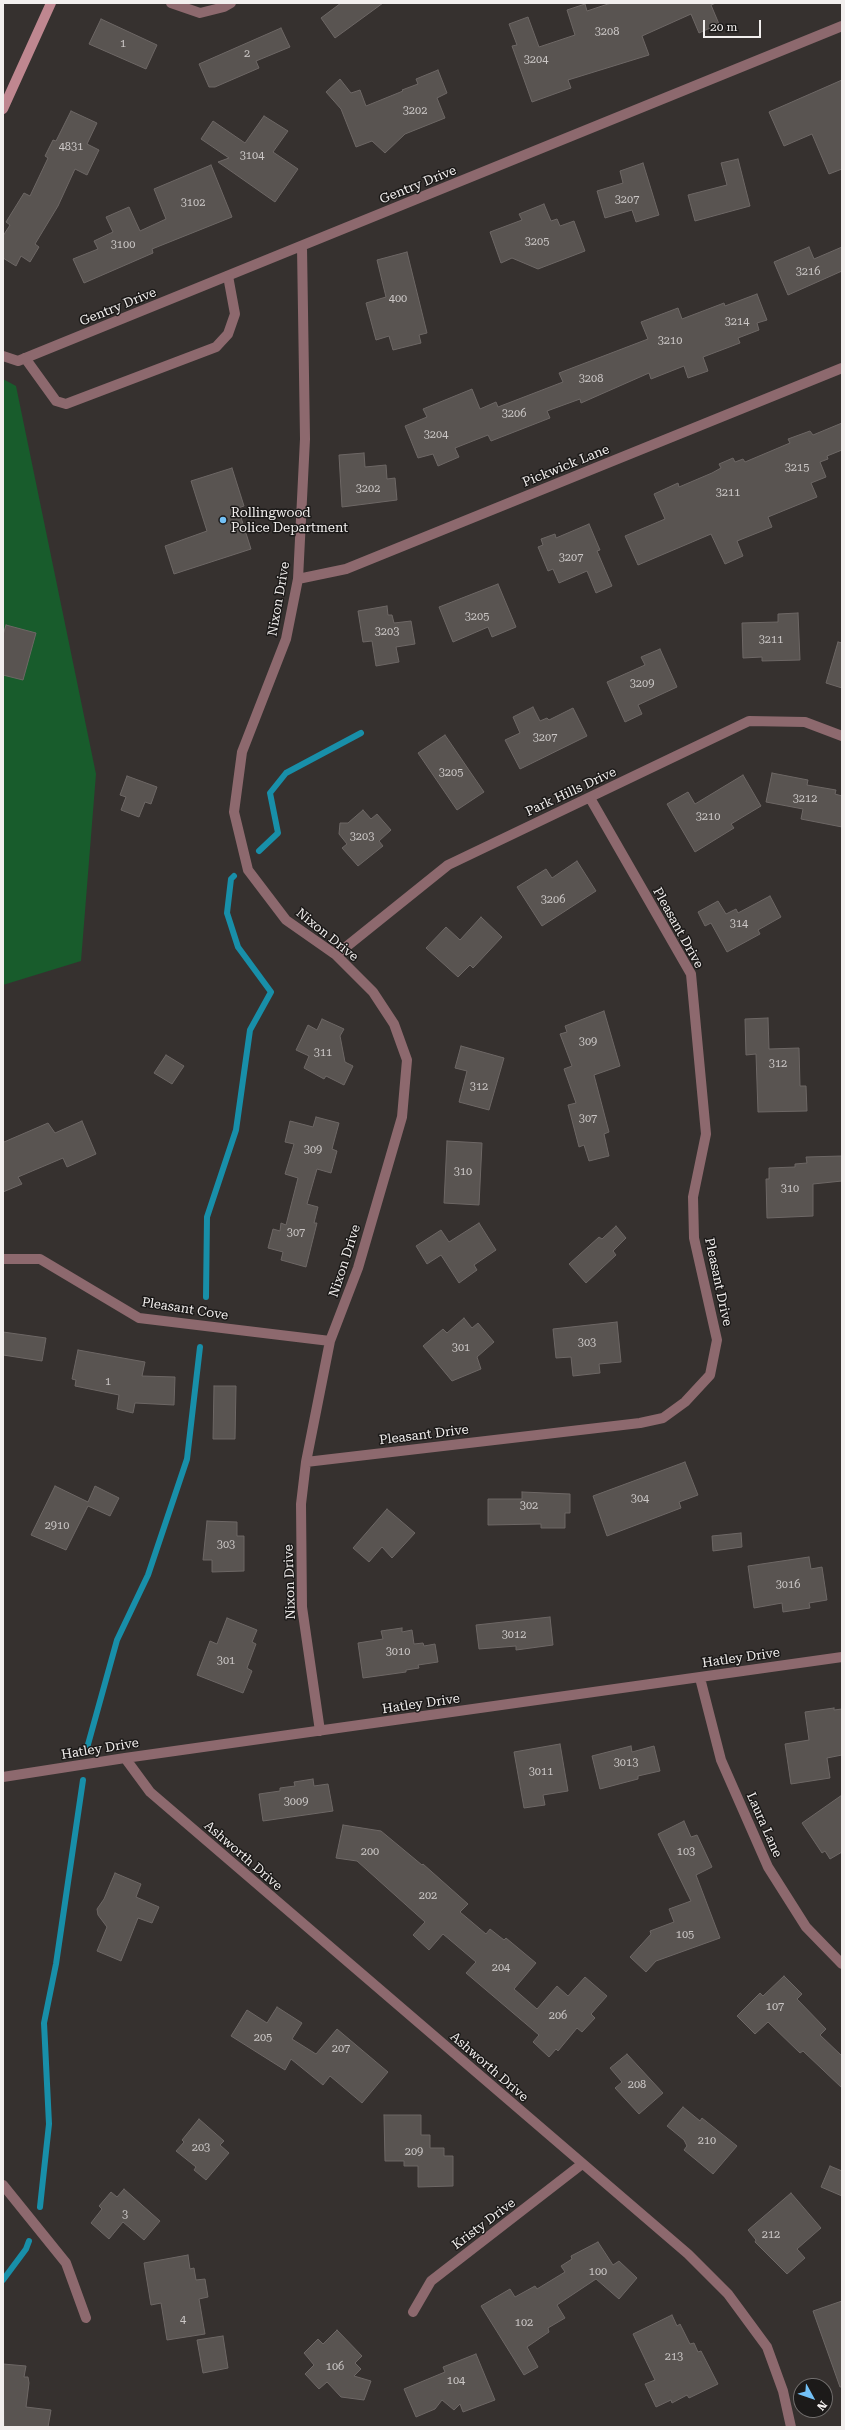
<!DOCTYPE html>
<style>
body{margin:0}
#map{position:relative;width:845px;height:2430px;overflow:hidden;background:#36312f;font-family:"Roboto Serif",serif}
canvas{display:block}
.frame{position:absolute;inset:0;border:4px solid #f2efee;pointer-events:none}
.north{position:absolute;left:793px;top:2378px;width:40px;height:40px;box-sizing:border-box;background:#1c1a19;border:1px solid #726f6e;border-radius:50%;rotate:130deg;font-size:11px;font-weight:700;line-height:16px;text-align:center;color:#f2efee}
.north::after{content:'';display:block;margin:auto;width:14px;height:18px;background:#73c1f6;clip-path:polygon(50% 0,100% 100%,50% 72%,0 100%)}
.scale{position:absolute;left:703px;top:20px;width:58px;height:18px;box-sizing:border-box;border:2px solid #f2efee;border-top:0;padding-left:5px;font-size:12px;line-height:14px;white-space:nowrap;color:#f2efee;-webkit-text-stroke:3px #1c1a19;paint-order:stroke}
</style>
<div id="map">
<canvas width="845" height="2430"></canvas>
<div class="frame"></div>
<div class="north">N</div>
<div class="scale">20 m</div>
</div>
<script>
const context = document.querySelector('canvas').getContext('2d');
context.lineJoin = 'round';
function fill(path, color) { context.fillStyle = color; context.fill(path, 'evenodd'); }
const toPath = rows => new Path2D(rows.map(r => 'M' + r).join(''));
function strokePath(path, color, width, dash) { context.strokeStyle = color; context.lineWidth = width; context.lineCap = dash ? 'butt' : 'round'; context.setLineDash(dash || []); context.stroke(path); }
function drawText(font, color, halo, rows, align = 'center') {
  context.font = font + ' "Roboto Serif",serif'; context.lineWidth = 3; context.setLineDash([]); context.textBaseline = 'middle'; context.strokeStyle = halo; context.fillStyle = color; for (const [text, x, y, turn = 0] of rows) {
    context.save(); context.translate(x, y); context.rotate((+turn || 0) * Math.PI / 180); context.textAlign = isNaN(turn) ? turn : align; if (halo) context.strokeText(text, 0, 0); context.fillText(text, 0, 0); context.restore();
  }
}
fill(toPath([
 [3,379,16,386,96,774,81,961,3,985]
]), '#185c2c');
strokePath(toPath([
 [259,851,278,833,270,793,286,773,361,733],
 [206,1297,207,1217,236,1130,250,1030,271,992,238,947,227,913,231,879,234,876],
 [87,1748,117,1640,148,1575,187,1459,200,1347],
 [40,2207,49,2124,44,2023,56,1964,83,1780],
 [3,2280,26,2249,29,2241]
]), '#188fa9', 6);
const building = toPath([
 [341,3,383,3,335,38,321,18,341,3],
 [611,3,716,3,711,5,719,24,699,33,691,14,642,36,649,55,568,80,571,88,532,102,512,46,517,45,509,24,528,17,539,47,575,35,567,10,585,4,587,11,611,3],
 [101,19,157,45,146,69,89,44,101,19],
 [281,28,290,47,256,61,259,68,215,87,209,87,199,64,281,28],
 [438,70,447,93,437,98,445,118,405,134,385,153,372,141,356,147,341,109,326,92,340,79,351,93,360,90,366,106,403,91,402,90,418,84,416,79,438,70],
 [842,80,842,169,829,174,812,134,784,146,769,112,842,80],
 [71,111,97,123,87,144,99,150,87,175,75,169,58,206,35,244,39,247,30,262,21,256,16,266,3,258,3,236,10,225,6,222,24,193,30,196,48,158,45,156,53,140,56,141,71,111],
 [264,116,288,131,273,152,298,169,275,202,218,162,229,158,201,139,213,121,245,143,264,116],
 [738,159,750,206,695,221,688,195,727,185,721,163,738,159],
 [643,163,659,215,636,222,632,210,605,218,597,191,623,183,620,171,643,163],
 [211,165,232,217,152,249,153,253,84,283,73,259,98,249,94,241,113,232,106,217,129,207,140,231,166,219,154,189,211,165],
 [544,204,551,221,557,219,560,226,574,221,585,251,538,269,512,258,501,263,490,232,522,220,519,214,544,204],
 [809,247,814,259,842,247,842,271,788,295,774,262,809,247],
 [407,252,427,333,419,335,421,343,393,350,389,336,376,340,366,303,386,297,377,260,407,252],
 [757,294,767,320,757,323,759,330,738,338,740,343,703,357,708,371,688,378,684,366,651,379,649,373,581,403,580,399,547,411,550,418,491,441,488,435,455,448,459,457,438,466,433,454,418,458,405,426,427,417,423,409,472,389,480,409,496,402,498,407,563,382,559,373,648,339,641,322,678,308,682,319,724,303,725,306,757,294],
 [842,423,842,450,827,456,828,459,820,462,826,477,811,483,817,497,768,517,772,527,737,541,743,556,725,564,711,534,638,565,625,536,665,519,654,494,678,483,679,487,712,473,721,468,719,464,733,458,735,462,743,459,745,462,790,443,788,439,810,431,813,435,842,423],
 [364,453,365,467,386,465,387,479,395,478,397,500,342,507,339,455,364,453],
 [232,468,244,506,238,508,251,549,174,574,165,546,207,531,191,481,232,468],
 [589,524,600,550,597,551,612,586,596,593,587,571,559,583,553,569,548,571,538,547,543,545,541,539,555,534,556,538,589,524],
 [498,584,516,627,492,637,488,627,453,642,439,607,498,584],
 [387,606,388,615,392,615,394,623,411,621,415,644,396,647,399,662,376,666,372,641,363,642,358,611,387,606],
 [798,613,800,660,762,661,762,657,743,658,742,623,778,622,778,614,798,613],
 [6,625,36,633,23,680,3,675,3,635,6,625],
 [838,642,842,643,842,688,826,683,838,642],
 [660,649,677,687,638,705,642,714,625,722,607,682,645,665,641,657,660,649],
 [533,707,540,721,547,718,549,720,573,708,587,736,520,769,505,740,520,733,513,717,533,707],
 [445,735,484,792,457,810,418,753,445,735],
 [772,773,808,780,807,785,836,790,835,794,842,796,842,827,801,819,803,809,766,802,772,773],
 [743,775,761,806,731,824,734,828,695,852,667,804,688,792,695,804,743,775],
 [127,776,157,787,151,804,145,802,139,817,121,810,126,797,120,795,127,776],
 [363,810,371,819,377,814,391,830,379,841,383,846,358,866,342,848,347,844,339,834,340,823,348,823,363,810],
 [577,861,596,891,542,926,517,887,546,869,552,878,577,861],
 [770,896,781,917,758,930,760,934,727,952,711,923,705,926,698,912,718,901,726,914,736,909,738,913,770,896],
 [481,917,502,937,473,968,470,965,458,977,426,948,446,927,460,940,481,917],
 [604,1011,620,1066,594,1075,609,1132,604,1134,609,1156,589,1161,584,1145,579,1147,568,1105,576,1103,564,1069,572,1066,560,1034,567,1032,565,1026,604,1011],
 [768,1018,769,1049,799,1048,800,1086,806,1086,807,1111,758,1112,756,1054,746,1055,745,1019,768,1018],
 [322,1019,344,1029,340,1036,345,1062,353,1066,344,1085,326,1076,324,1079,304,1068,309,1056,296,1050,308,1025,317,1030,322,1019],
 [461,1046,504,1058,489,1110,459,1102,467,1071,455,1068,461,1046],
 [166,1055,184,1066,172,1084,154,1073,166,1055],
 [316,1117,339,1123,332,1149,337,1151,331,1173,317,1169,307,1204,318,1207,314,1223,317,1223,306,1267,281,1260,283,1252,268,1248,273,1229,280,1231,281,1223,286,1225,298,1178,285,1174,294,1144,285,1142,290,1121,313,1127,316,1117],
 [82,1121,96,1154,67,1167,63,1158,18,1177,22,1184,3,1192,3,1140,4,1142,48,1123,55,1133,82,1121],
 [447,1141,482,1143,479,1205,444,1203,447,1141],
 [842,1156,842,1181,813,1184,813,1216,767,1218,766,1179,769,1179,769,1168,795,1167,795,1164,807,1163,806,1157,842,1156],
 [479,1223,496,1250,474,1265,477,1270,459,1283,441,1255,427,1264,416,1246,441,1230,449,1242,479,1223],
 [616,1226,626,1238,613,1251,616,1255,586,1283,569,1264,599,1237,602,1239,616,1226],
 [464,1318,472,1328,478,1323,494,1342,477,1357,481,1369,452,1381,423,1346,443,1329,447,1333,464,1318],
 [617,1322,621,1362,599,1364,600,1373,573,1376,571,1357,556,1358,553,1329,617,1322],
 [3,1332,46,1338,42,1361,3,1355,3,1332],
 [78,1350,145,1362,142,1376,175,1377,174,1405,135,1403,133,1413,117,1409,119,1395,75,1386,76,1380,72,1379,78,1350],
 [214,1386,236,1386,235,1439,213,1439,214,1386],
 [685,1462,698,1495,679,1502,681,1508,607,1536,593,1496,685,1462],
 [55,1486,88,1502,95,1486,119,1498,110,1516,88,1506,66,1550,31,1535,55,1486],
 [522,1492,570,1494,570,1513,565,1513,565,1528,541,1528,541,1524,488,1525,488,1499,522,1499,522,1492],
 [387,1509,415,1533,392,1558,382,1547,369,1562,353,1548,387,1509],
 [207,1521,237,1522,237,1536,244,1536,244,1571,212,1572,212,1560,203,1560,207,1521],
 [741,1533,742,1547,713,1551,712,1536,741,1533],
 [809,1557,811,1569,822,1567,827,1600,809,1603,810,1608,783,1612,782,1603,754,1608,748,1566,809,1557],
 [550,1617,553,1645,516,1650,516,1646,479,1649,476,1625,550,1617],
 [227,1618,257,1630,252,1642,256,1644,247,1668,252,1671,243,1693,197,1675,210,1641,217,1644,227,1618],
 [402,1628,402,1632,412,1630,414,1644,423,1643,424,1646,435,1644,438,1662,418,1665,419,1668,406,1670,406,1672,363,1678,358,1643,383,1639,381,1631,402,1628],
 [834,1708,834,1710,842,1709,842,1755,827,1758,830,1778,791,1784,785,1744,809,1740,805,1712,834,1708],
 [560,1744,568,1791,543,1795,545,1805,524,1808,514,1752,560,1744],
 [631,1746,632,1752,654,1746,660,1771,638,1776,638,1779,600,1789,592,1756,631,1746],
 [313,1779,314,1786,328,1784,333,1811,263,1821,259,1794,280,1791,280,1788,295,1786,294,1782,313,1779],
 [842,1795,842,1852,830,1859,825,1851,822,1853,802,1823,842,1795],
 [684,1821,691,1837,697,1835,712,1867,696,1875,720,1938,656,1961,646,1972,630,1957,651,1934,650,1931,674,1922,669,1909,691,1901,658,1834,684,1821],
 [343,1825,381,1831,422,1865,423,1864,468,1904,460,1912,486,1934,490,1929,504,1940,506,1938,536,1963,514,1989,537,2009,557,1986,568,1996,585,1977,607,1996,591,2014,595,2018,582,2032,577,2028,558,2051,556,2049,549,2057,533,2042,539,2035,466,1973,476,1962,443,1934,429,1950,413,1935,425,1922,357,1861,336,1858,343,1825],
 [115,1873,141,1884,136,1897,159,1907,152,1923,138,1918,121,1961,97,1951,107,1927,98,1915,97,1909,104,1899,115,1873],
 [784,1976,802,1994,797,1999,826,2029,820,2035,842,2056,842,2088,803,2051,800,2053,768,2022,755,2034,737,2016,760,1993,763,1996,784,1976],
 [277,2007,302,2023,292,2039,316,2054,337,2029,388,2072,362,2103,330,2076,323,2085,291,2059,285,2070,231,2036,247,2010,267,2023,277,2007],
 [627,2054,663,2093,639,2114,615,2088,622,2082,610,2068,627,2054],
 [683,2107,700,2121,702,2118,737,2146,713,2174,684,2150,687,2146,684,2140,667,2126,683,2107],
 [384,2115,421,2115,421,2135,430,2135,430,2148,444,2148,444,2156,453,2156,453,2186,418,2187,418,2166,404,2166,404,2161,385,2161,384,2115],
 [199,2119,224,2141,220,2145,229,2153,206,2180,194,2170,196,2167,176,2151,184,2142,182,2140,199,2119],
 [830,2166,842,2171,842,2196,821,2187,830,2166],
 [124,2189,160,2221,144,2240,123,2222,109,2239,91,2223,102,2209,99,2206,111,2192,117,2197,124,2189],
 [791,2193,821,2228,797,2249,805,2258,787,2274,755,2242,756,2240,748,2230,791,2193],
 [598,2242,613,2265,619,2261,637,2278,619,2299,596,2279,557,2305,565,2318,548,2328,549,2332,527,2347,538,2367,524,2375,481,2306,510,2289,515,2297,535,2286,537,2289,565,2272,561,2266,572,2259,571,2256,598,2242],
 [188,2255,190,2269,194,2268,196,2280,205,2279,208,2297,199,2299,205,2334,167,2340,161,2303,151,2305,144,2263,188,2255],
 [842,2301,842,2387,840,2387,813,2311,842,2301],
 [672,2315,677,2326,680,2324,690,2344,694,2343,698,2352,701,2351,718,2384,689,2398,687,2395,672,2403,671,2400,656,2407,645,2384,655,2380,633,2334,672,2315],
 [337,2330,362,2356,355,2363,361,2369,354,2376,371,2381,364,2400,341,2397,327,2382,319,2389,305,2374,314,2365,304,2353,318,2339,323,2344,337,2330],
 [223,2336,228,2368,203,2373,197,2340,223,2336],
 [476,2354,495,2400,463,2412,460,2404,454,2410,442,2400,435,2409,416,2417,404,2389,445,2372,443,2367,476,2354],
 [3,2364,26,2366,24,2377,28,2377,29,2383,26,2407,51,2410,48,2427,4,2427,3,2364]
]);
fill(building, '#595451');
strokePath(building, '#6d6765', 1);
strokePath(toPath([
 [25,358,56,401,66,404,216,347,228,334,235,314,228,276]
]), '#8d696e', 10);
strokePath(toPath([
 [171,3,200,13,224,7,231,3],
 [302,247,305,439,298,579,286,639,242,752,234,812,248,870,286,920,336,955,373,992,394,1024,407,1060,402,1117,358,1268,330,1341,306,1462,301,1504,302,1607,320,1731],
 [3,356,18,361,842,26],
 [298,579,346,569,842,368],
 [336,955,448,865,749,721,805,722,842,736],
 [3,1259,40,1259,139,1318,330,1341],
 [306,1462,640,1423,663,1418,685,1402,710,1375,717,1340,694,1238,693,1197,706,1134,691,974,590,798],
 [700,1678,721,1760,768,1867,806,1927,842,1964],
 [125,1758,150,1792,688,2254,728,2294,767,2347,783,2391,791,2427],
 [3,1777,125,1758,842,1657],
 [3,2185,66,2263,86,2318],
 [413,2312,431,2281,582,2164]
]), '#8d696e', 10);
strokePath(toPath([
 [3,109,51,3]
]), '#bf8790', 10);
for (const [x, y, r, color] of [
 [223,520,4,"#73c1f6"]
]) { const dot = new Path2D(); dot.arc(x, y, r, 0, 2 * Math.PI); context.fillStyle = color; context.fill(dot); strokePath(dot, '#1c1a19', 1.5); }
drawText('11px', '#ccc8c7', null, [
 ["3208",607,32],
 ["1",123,44],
 ["2",247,54],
 ["3204",536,60],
 ["3202",415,111],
 ["4831",71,147],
 ["3104",252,156],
 ["3207",627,200],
 ["3102",193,203],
 ["3205",537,242],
 ["3100",123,245],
 ["3216",808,272],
 ["400",398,299],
 ["3214",737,322],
 ["3210",670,341],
 ["3208",591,379],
 ["3206",514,414],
 ["3204",436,435],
 ["3215",797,468],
 ["3202",368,489],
 ["3211",728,493],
 ["3207",571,558],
 ["3205",477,617],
 ["3203",387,632],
 ["3211",771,640],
 ["3209",642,684],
 ["3207",545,738],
 ["3205",451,773],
 ["3212",805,799],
 ["3210",708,817],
 ["3203",362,837],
 ["3206",553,900],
 ["314",739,924],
 ["309",588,1042],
 ["311",323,1053],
 ["312",778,1064],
 ["312",479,1087],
 ["307",588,1119],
 ["309",313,1150],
 ["310",463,1172],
 ["310",790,1189],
 ["307",296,1233],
 ["303",587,1343],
 ["301",461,1348],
 ["1",108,1382],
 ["304",640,1499],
 ["302",529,1506],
 ["2910",57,1526],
 ["303",226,1545],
 ["3016",788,1585],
 ["3012",514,1635],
 ["3010",398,1652],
 ["301",226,1661],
 ["3013",626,1763],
 ["3011",541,1772],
 ["3009",296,1802],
 ["200",370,1852],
 ["103",686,1852],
 ["202",428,1896],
 ["105",685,1935],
 ["204",501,1968],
 ["107",775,2007],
 ["206",558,2016],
 ["205",263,2038],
 ["207",341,2049],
 ["208",637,2085],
 ["210",707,2141],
 ["203",201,2148],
 ["209",414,2152],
 ["3",125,2215],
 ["212",771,2235],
 ["100",598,2272],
 ["4",183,2320],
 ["102",524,2323],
 ["213",674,2357],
 ["106",335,2367],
 ["104",456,2381]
]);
drawText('13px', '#f2efee', '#1c1a19', [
 ["Gentry Drive",418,185,-22],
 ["Gentry Drive",118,307,-22],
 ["Pickwick Lane",566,466,-22],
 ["Nixon Drive",279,599,-80],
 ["Park Hills Drive",571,792,-25],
 ["Pleasant Drive",678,928,61],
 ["Nixon Drive",327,935,39],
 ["Nixon Drive",345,1261,-72],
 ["Pleasant Drive",718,1282,78],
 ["Pleasant Cove",185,1309,9],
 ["Pleasant Drive",424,1435,-7],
 ["Nixon Drive",290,1582,-92],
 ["Hatley Drive",741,1658,-8],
 ["Hatley Drive",421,1704,-8],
 ["Hatley Drive",100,1749,-9],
 ["Laura Lane",764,1825,66],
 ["Ashworth Drive",243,1856,41],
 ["Ashworth Drive",489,2067,41],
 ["Kristy Drive",484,2224,-37]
]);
drawText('13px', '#f2efee', '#1c1a19', [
 ["Rollingwood",231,513],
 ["Police Department",231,528]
], 'left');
</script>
